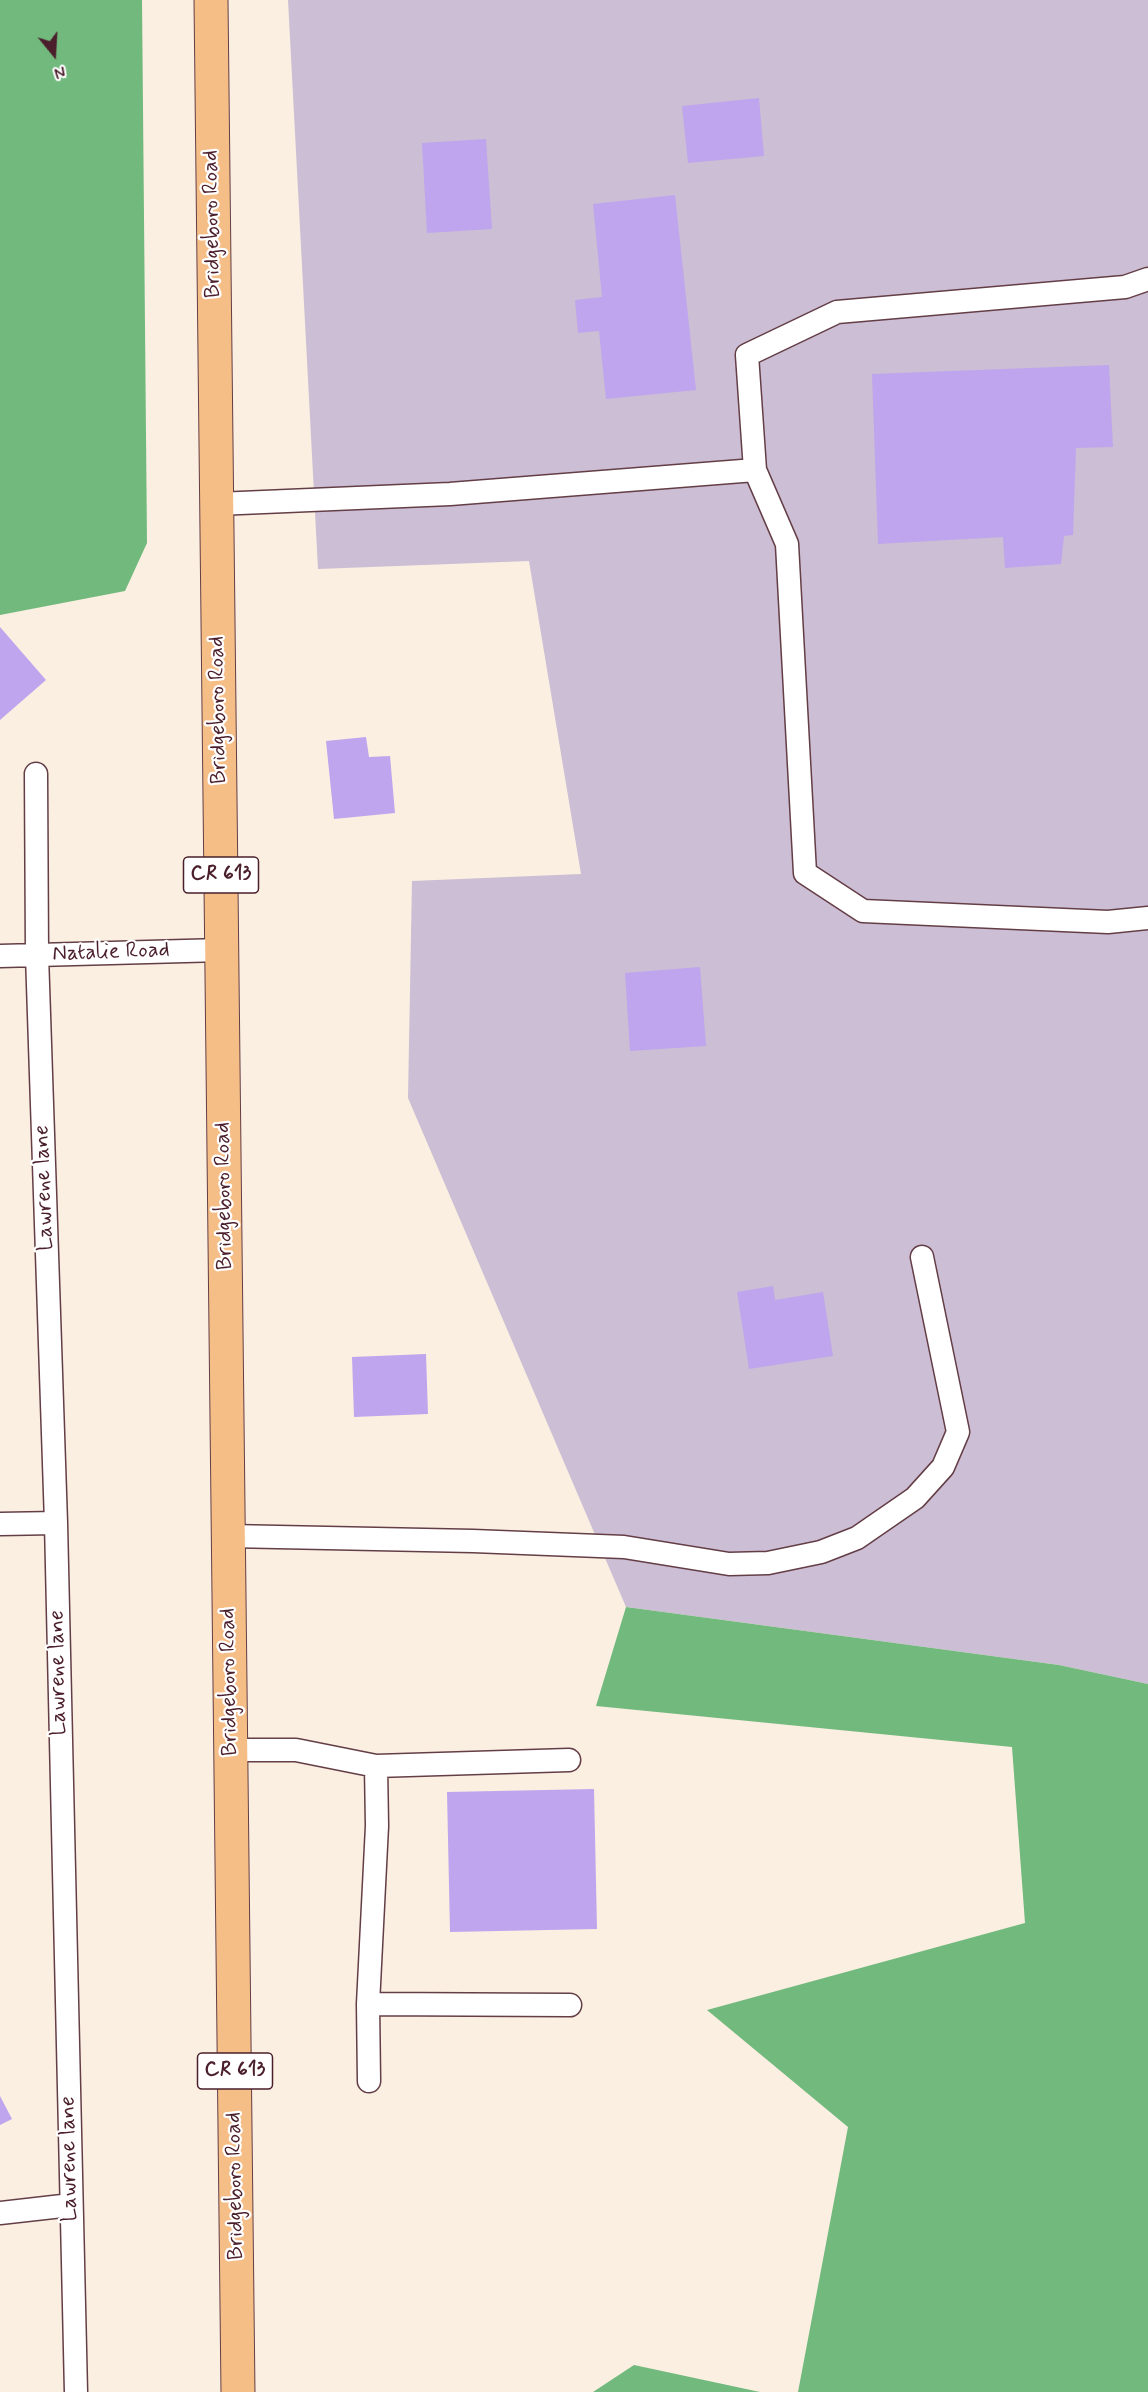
<!DOCTYPE html>
<style>
body{margin:0}
#map{position:relative;width:1148px;height:2392px;overflow:hidden;background:#faefe1;font-family:Mynerve,sans-serif}
canvas{display:block}
.north{position:absolute;left:24px;top:24px;width:60px;height:60px;-webkit-text-stroke:4px #fff;paint-order:stroke;rotate:162deg;font-size:16px;font-weight:700;line-height:24px;text-align:center;color:#4a1f2b}
.north::after{content:'';display:block;margin:auto;width:21px;height:27px;background:#4a1f2b;clip-path:polygon(50% 0,100% 100%,50% 72%,0 100%)}
</style>
<div id="map">
<canvas width="1148" height="2392"></canvas>
<div class="north">N</div>
</div>
<script>
const context = document.querySelector('canvas').getContext('2d');
context.lineJoin = 'round';
function fill(path, color) { context.fillStyle = color; context.fill(path, 'evenodd'); }
const toPath = rows => new Path2D(rows.map(r => 'M' + r).join(''));
function strokePath(path, color, width, dash) { context.strokeStyle = color; context.lineWidth = width; context.lineCap = dash ? 'butt' : 'round'; context.setLineDash(dash || []); context.stroke(path); }
function drawText(font, color, halo, rows, align = 'center') {
  context.font = font + ' Mynerve,sans-serif'; context.lineWidth = 4.5; context.setLineDash([]); context.textBaseline = 'middle'; context.strokeStyle = halo; context.fillStyle = color; for (const [text, x, y, turn = 0] of rows) {
    context.save(); context.translate(x, y); context.rotate((+turn || 0) * Math.PI / 180); context.textAlign = isNaN(turn) ? turn : align; if (halo) context.strokeText(text, 0, 0); context.fillText(text, 0, 0); context.restore();
  }
}
fill(toPath([
 [288,0,1148,0,1148,1684,1059,1665,626,1607,408,1098,412,881,581,874,529,561,318,569]
]), '#ccbed4');
fill(toPath([
 [0,0,142,0,147,543,125,591,0,615],
 [626,1607,1059,1665,1148,1684,1148,2392,798,2392,848,2127,707,2010,1025,1923,1012,1747,596,1706],
 [634,2365,760,2392,593,2392]
]), '#72b97e');
fill(toPath([
 [759,98,764,156,688,163,682,106],
 [486,139,492,229,427,233,422,143],
 [675,195,696,390,606,399,599,331,578,333,575,300,602,297,593,204],
 [1109,365,1113,447,1076,448,1073,535,1064,536,1061,564,1005,568,1003,537,878,544,872,374],
 [0,627,46,680,0,720],
 [366,737,369,757,390,756,395,813,334,819,326,741],
 [700,967,706,1046,630,1051,625,973],
 [773,1286,775,1300,823,1292,833,1356,749,1369,737,1292],
 [426,1354,428,1414,354,1417,352,1357],
 [594,1789,597,1929,450,1932,447,1792],
 [0,2096,12,2119,0,2125]
]), '#bfa5ee');
const lane = toPath([
 [755,470,747,355,837,312,1125,287,1148,279],
 [217,504,450,494,755,470,787,544,805,873,863,911,1108,922,1148,918],
 [36,774,37,955,56,1523,76,2392],
 [0,956,222,950],
 [0,1524,56,1523],
 [229,1536,473,1541,624,1547,729,1564,768,1563,821,1552,857,1538,915,1498,943,1467,958,1432,922,1257],
 [231,1750,296,1750,376,1766,569,1760],
 [368,2004,570,2005],
 [369,2081,368,2004,377,1826,376,1766],
 [0,2213,71,2205]
]);
const primary = toPath([
 [211,0,238,2392]
]);
strokePath(lane, '#643e46', 25);
strokePath(primary, '#643e46', 35);
strokePath(lane, '#fff', 22);
strokePath(primary, '#f6be87', 33);
for (const [x, y, w] of [
 [221,875,75],
 [235,2071,75]
]) { const box = new Path2D(); box.roundRect(x - w / 2, y - 18, w, 36, 4.5); context.fillStyle = '#fff'; context.fill(box); strokePath(box, '#4a1f2b', 1.5); }
drawText('bold 21px', '#4a1f2b', null, [
 ["CR 613",221,875],
 ["CR 613",235,2071]
]);
drawText('22px', '#4a1f2b', '#fff', [
 ["Bridgeboro Road",213,224,-91],
 ["Bridgeboro Road",219,710,-91],
 ["Natalie Road",111,953,-2],
 ["Lawrene lane",45,1188,-92],
 ["Bridgeboro Road",225,1196,-91],
 ["Lawrene lane",59,1673,-91],
 ["Bridgeboro Road",230,1682,-91],
 ["Lawrene lane",70,2159,-91],
 ["Bridgeboro Road",236,2186,-91]
]);
</script>
